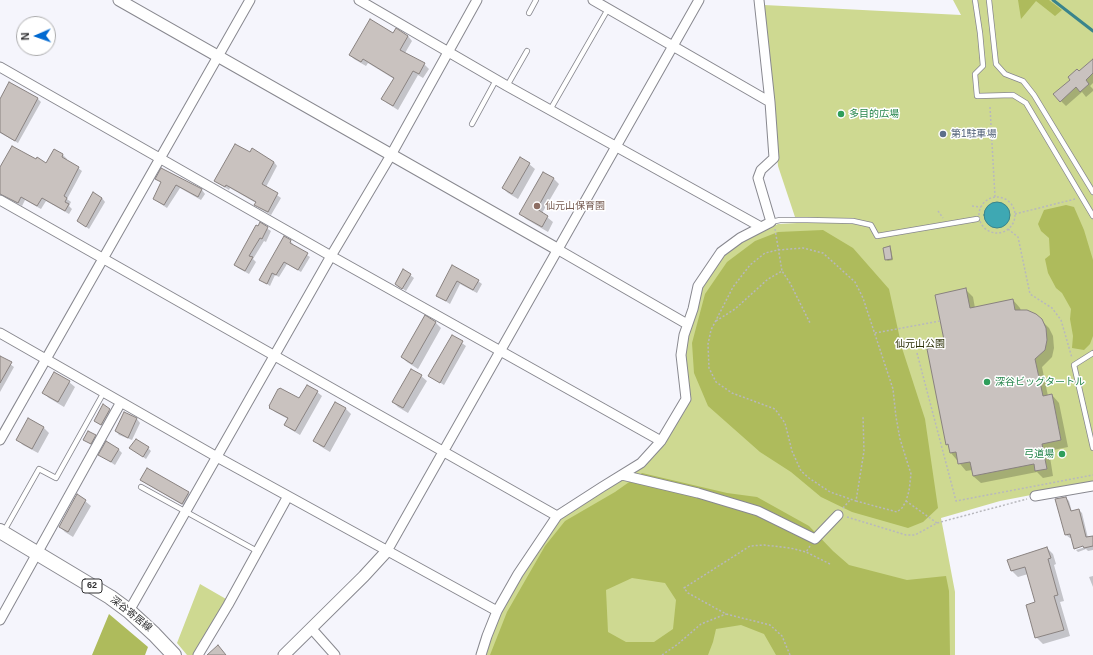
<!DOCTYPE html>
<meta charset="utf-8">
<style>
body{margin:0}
#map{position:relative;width:1093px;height:655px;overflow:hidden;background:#f5f5fc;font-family:Arial,sans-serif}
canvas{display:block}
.north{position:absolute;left:16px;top:16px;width:40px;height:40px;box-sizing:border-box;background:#fff;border:1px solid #acacad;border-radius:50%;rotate:268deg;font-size:11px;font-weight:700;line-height:16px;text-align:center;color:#2f2f31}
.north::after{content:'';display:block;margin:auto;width:14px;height:18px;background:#0069d1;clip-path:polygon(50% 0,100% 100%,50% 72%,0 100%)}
</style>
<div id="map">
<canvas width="1093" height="655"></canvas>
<div class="north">N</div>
</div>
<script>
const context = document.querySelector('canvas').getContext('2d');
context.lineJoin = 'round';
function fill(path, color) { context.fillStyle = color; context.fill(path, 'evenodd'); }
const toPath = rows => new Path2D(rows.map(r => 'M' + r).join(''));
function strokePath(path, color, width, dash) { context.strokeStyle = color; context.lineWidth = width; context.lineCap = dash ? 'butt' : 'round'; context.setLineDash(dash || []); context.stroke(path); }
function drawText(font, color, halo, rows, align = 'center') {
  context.font = font + ' Arial,"Noto Sans JP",sans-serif'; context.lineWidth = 3; context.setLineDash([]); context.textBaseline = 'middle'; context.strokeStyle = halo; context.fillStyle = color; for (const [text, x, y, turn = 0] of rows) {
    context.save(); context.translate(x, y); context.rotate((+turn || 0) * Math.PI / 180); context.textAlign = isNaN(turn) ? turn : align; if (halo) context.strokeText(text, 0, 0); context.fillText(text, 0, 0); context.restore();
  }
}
fill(toPath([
 [953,0,1093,0,1093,483,1000,501,941,518,955,592,955,655,484,655,499,612,521,574,561,516,659,449,685,411,689,399,685,357,687,336,699,293,705,281,723,256,741,241,778,224,797,223,778,166,764,5,961,15],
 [200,584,226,599,194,655,187,655,177,643]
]), '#ced991');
fill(toPath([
 [1018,0,1049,0,1062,10,1055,16,1036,1,1021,19],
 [1066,205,1074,207,1084,230,1093,260,1093,336,1090,344,1084,350,1072,348,1073,336,1070,319,1071,309,1062,293,1056,288,1048,273,1045,259,1050,255,1049,238,1041,231,1038,224,1044,210],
 [823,230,853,248,889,289,902,348,925,419,938,508,923,522,908,528,852,512,821,497,791,472,760,452,708,406,694,373,692,343,705,294,727,262,755,241,778,232],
 [642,473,727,493,757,497,809,526,833,551,849,565,907,580,946,576,949,591,950,655,776,655,764,634,741,625,716,629,713,642,708,655,490,655,507,612,545,546,565,521,615,492],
 [632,578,665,583,676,600,673,629,654,642,626,642,608,632,606,590],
 [109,614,148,647,145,655,92,655]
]), '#aebb5c');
const water = toPath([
 '984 215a13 13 0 1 1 26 0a13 13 0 1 1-26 0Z'
]);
fill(water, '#3ea8b3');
strokePath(water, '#3a848c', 1);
fill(toPath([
 [394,34,408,36,412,41,405,53,424,64,429,69,423,78,418,75,398,110,387,103,383,99,394,79,368,63,366,66,354,59,350,55],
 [1093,61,1093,83,1090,86,1093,89,1093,91,1086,97,1082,92,1066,106,1061,101,1079,73],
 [10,83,38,99,41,102,18,143,0,133,0,101],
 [55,150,63,155,67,159,66,160,78,168,82,171,67,199,71,202,69,206,72,209,69,214,46,201,41,209,25,200,22,206,0,194,0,169,36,160,47,164],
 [252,150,274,162,277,166,266,187,281,198,271,215,259,208,256,204,256,203,230,188,229,190,215,181,250,153],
 [529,164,535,169,518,199,508,193,503,188],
 [162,170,202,190,205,194,201,200,180,188,167,208,158,202,155,199,162,183,157,179],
 [554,179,559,184,542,213,553,222,548,232,526,219,521,214],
 [102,198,105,202,89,229,78,221],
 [260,224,271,231,266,242,264,241,253,259,256,262,249,274,238,268,235,265],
 [291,242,293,244,292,245,310,257,301,272,287,264,279,277,275,275,270,286,264,282],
 [890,247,891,249,893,260,888,261,886,260],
 [453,266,478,281,482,284,477,293,460,284,450,304,437,296],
 [410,275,414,278,406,291,396,284],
 [965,289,973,297,975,308,1013,300,1020,308,1021,311,1035,314,1049,328,1053,336,1054,348,1052,357,1042,367,1048,396,1052,395,1059,403,1068,447,1049,451,1053,476,1043,478,1037,472,981,483,973,476,972,470,966,471,951,453,950,447,947,444,946,346],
 [425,317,436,323,441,328,418,369,407,362,402,357],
 [452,336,466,346,444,385,430,376],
 [0,357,14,367,0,392],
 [421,376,427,381,408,413,398,407,393,402],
 [69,382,75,387,64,407,49,398,43,393],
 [317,392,322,396,300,435,290,429,286,424,288,419,275,412,271,408,300,399],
 [336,403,346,409,351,414,330,452,320,446,315,441],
 [103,406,113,413,105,428,95,421],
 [124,413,137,419,140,423,132,440,119,435,116,431],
 [28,420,44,428,49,433,38,453,23,445,17,439],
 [95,436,99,439,94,447,84,439],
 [148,448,151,451,146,459,134,451],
 [118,449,122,453,115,465,100,455],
 [141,480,188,493,192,496,186,507,145,483],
 [1066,498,1069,501,1072,512,1079,510,1082,513,1088,538,1093,537,1093,550,1088,551,1086,549,1078,552,1076,550,1089,546,1088,544,1075,548,1075,549,1072,538,1070,538,1066,535,1057,500],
 [85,501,91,506,73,537,65,532,60,527],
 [1047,548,1053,554,1056,564,1054,565,1064,601,1060,602,1070,636,1043,644,1036,637,1037,603,1028,574,1018,577,1012,571],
 [1093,576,1093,587,1089,577]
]), '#0003');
strokePath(toPath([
 [1053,0,1093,31]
]), '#3a848c', 3);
const building = toPath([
 [370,19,393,33,396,28,408,36,400,50,425,63,419,74,413,71,393,106,381,99,394,78,363,59,361,62,349,55,370,19],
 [1093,59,1093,73,1086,80,1089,84,1080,92,1076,87,1060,102,1053,94,1070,80,1068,77,1077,69,1079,71,1093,59],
 [9,82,38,98,15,141,0,132,0,99,9,82],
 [235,144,250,152,252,148,274,162,262,184,278,193,268,212,254,205,256,202,226,185,225,187,214,181,235,144],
 [12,146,36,159,37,157,46,163,54,149,63,154,62,157,79,167,64,196,67,198,65,202,69,204,65,211,42,198,37,206,21,197,18,203,0,194,0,167,12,146],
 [520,157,530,163,512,194,502,188,520,157],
 [161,168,202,189,198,197,176,185,164,205,153,199,161,182,155,179,161,168],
 [543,172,554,178,537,209,548,216,542,227,519,214,543,172],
 [93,192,102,198,86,227,77,221,93,192],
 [260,222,268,227,262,239,260,238,249,256,253,257,245,271,234,265,256,225,258,226,260,222],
 [284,236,291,240,290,243,308,253,298,270,284,262,276,275,272,273,267,284,259,280,284,236],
 [890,246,892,259,885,260,883,248,890,246],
 [452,265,479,280,473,290,457,281,446,301,436,296,452,265],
 [403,269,411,274,402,289,395,284,403,269],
 [966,288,970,308,1013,299,1015,310,1027,310,1036,314,1042,319,1046,328,1047,340,1045,350,1035,359,1043,396,1052,394,1061,440,1042,444,1047,469,1035,471,1034,464,973,476,970,462,958,464,956,452,950,453,948,444,946,445,927,349,945,345,935,295,966,288],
 [425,315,436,322,412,364,401,357,425,315],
 [452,335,463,341,440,383,428,376,452,335],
 [0,356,12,362,0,383,0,356],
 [411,369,422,375,403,408,392,402,411,369],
 [54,372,70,381,58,402,42,393,54,372],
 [307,385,318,391,295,431,284,425,288,418,269,408,270,407,269,406,278,389,279,389,280,388,299,398,307,385],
 [335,402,346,408,324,447,313,441,335,402],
 [103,404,110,409,101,425,94,421,103,404],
 [124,412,137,418,128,438,115,431,124,412],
 [28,418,44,427,32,449,16,440,28,418],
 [88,431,96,435,91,444,83,440,88,431],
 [136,439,149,447,143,457,129,448,136,439],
 [106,441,119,449,111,462,98,455,106,441],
 [147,468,189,492,182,504,140,480,147,468],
 [77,494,86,500,68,532,59,527,77,494],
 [1066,497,1071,511,1079,509,1086,537,1093,536,1093,546,1084,548,1083,546,1074,549,1070,534,1065,535,1055,499,1066,497],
 [1047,547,1051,558,1048,559,1058,595,1054,596,1064,630,1035,638,1026,605,1035,602,1025,567,1011,571,1007,560,1047,547],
 [218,645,226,655,207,655,218,645]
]);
fill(building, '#c9c2bf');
strokePath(building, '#898280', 1);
const service = toPath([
 [975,0,980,33,983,66,975,74,977,96,1013,95,1026,103,1093,216],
 [989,0,996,64,1005,74,1023,81,1034,95,1093,192],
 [529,13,536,0],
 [507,86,527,51],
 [550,110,608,9],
 [472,124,496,80],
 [771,222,780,220,807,220,853,221,871,225,877,236,977,219],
 [1093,353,1074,365,1093,448],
 [141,487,257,551],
 [4,531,39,469,56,478,104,392]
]);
const minor = toPath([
 [359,0,507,86,761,227],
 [593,0,770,102,759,0],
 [0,67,331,256,661,441],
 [0,200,557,516],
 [557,249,687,324],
 [0,333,217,457,497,611],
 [0,440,250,0],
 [622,475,698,493,758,511,815,539,838,515],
 [1035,496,1093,486],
 [387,551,699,0],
 [129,611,331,256,391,155,477,0],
 [0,620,121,402],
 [311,628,335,655],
 [198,655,228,605,288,496],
 [481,655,487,636,497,611,518,574,557,516,602,487,641,463,661,441,686,399,681,355,684,335,693,309,698,286,721,252,740,238,771,222,758,178,761,170,774,158,770,102]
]);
const tertiary = toPath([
 [119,0,557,249],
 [284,655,364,576,387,551]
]);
const primary = toPath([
 [0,531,110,597,129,611,154,634,174,655]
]);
strokePath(service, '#88888f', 6);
strokePath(minor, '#88888f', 11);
strokePath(tertiary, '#88888f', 13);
strokePath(primary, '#88888f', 16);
strokePath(toPath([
 [990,107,995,197],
 '979 215a18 18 0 1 1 36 0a18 18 0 1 1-36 0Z',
 [972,206,981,207],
 [938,211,943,218],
 [1015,214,1075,199],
 [775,229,782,271],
 [1008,229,1018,237,1030,294,1052,308,1061,320,1072,358],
 [716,321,735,309,768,279,782,271,790,283,810,323],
 [875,333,940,321],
 [917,353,956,501,1093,475],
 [856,501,897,512,902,508,906,501,909,491,911,474,900,439,896,417,893,389,863,298,855,282,823,253,803,248,778,250,765,253,750,265,733,287,711,330,708,344,709,368,716,382,732,393,775,409,785,423,792,451,801,471,809,478,830,492,856,501,864,451,863,416],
 [906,501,937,523],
 [843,508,851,499],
 [847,517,906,535,915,535,937,523,1027,499],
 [810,546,806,552,830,564],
 [662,655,678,644,701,624,726,614],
 [790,655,782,636,770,625,726,614,688,593,684,588,750,546,764,545,790,548,806,552]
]), '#b8b8bd', 1.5, [2, 2]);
strokePath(service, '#fff', 4.5);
strokePath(minor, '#fff', 9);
strokePath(tertiary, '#fff', 11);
strokePath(primary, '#fff', 14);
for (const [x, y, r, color] of [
 [841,114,4,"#2e9e5b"],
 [943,134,4,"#5c6f8a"],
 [537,206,4,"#8d6e63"],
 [987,382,4,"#2e9e5b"],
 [1062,454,4,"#2e9e5b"]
]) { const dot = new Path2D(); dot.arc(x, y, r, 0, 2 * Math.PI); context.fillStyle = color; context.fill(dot); strokePath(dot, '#fff', 1.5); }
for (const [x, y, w] of [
 [92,586,20]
]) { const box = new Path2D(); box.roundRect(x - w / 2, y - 7, w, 14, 3); context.fillStyle = '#fff'; context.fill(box); strokePath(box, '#2f2f31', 1); }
drawText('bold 9px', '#2f2f31', null, [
 ["62",92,586]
]);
drawText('10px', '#27864d', '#fff', [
 ["多目的広場",849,114],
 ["深谷ビッグタートル",995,382],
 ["弓道場",1054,454,"right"]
], 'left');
drawText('10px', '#4e5e75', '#fff', [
 ["第1駐車場",951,134]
], 'left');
drawText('10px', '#785e54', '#fff', [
 ["仙元山保育園",545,206]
], 'left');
drawText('10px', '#2c3007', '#fff', [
 ["仙元山公園",920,344]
]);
drawText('10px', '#2f2f31', '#fff', [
 ["深谷寄居線",131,614,39]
]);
</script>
